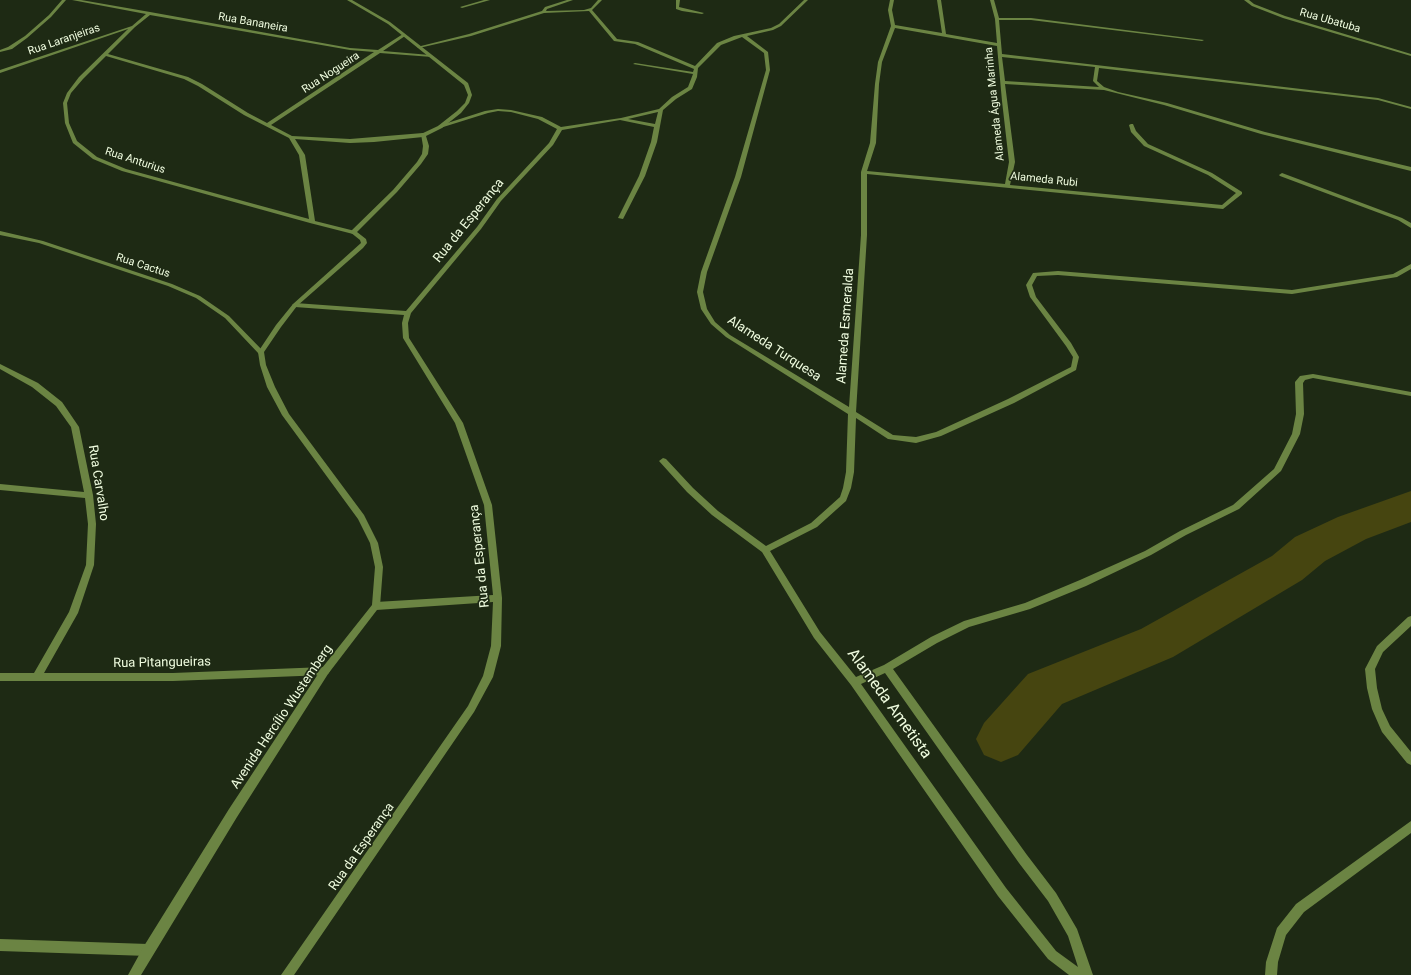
<!DOCTYPE html>
<meta charset="utf-8">
<style>
body{margin:0}
canvas{display:block;background:#1e2a14}
</style>
<canvas width="1411" height="975"></canvas>
<script>
const context = document.querySelector('canvas').getContext('2d');
context.lineJoin = 'round';
const toPath = rows => new Path2D(rows.map(r => 'M' + r).join(''));
function fill(path, color) { context.fillStyle = color; context.fill(path, 'evenodd'); }
function drawText(font, color, halo, rows, align = 'center') {
  context.font = font + ' Roboto,sans-serif'; context.lineWidth = 3.5; context.setLineDash([]); context.textBaseline = 'middle'; context.strokeStyle = halo; context.fillStyle = color; for (const [text, x, y, turn = 0] of rows) {
    context.save(); context.translate(x, y); context.rotate((+turn || 0) * Math.PI / 180); context.textAlign = isNaN(turn) ? turn : align; if (halo) context.strokeText(text, 0, 0); context.fillText(text, 0, 0); context.restore();
  }
}
fill(toPath([
 [1411,491,1411,522,1366,539,1325,561,1302,580,1173,657,1062,704,1018,755,1001,762,984,755,976,739,984,723,1028,674,1141,629,1272,556,1295,537,1338,517,1411,491]
]), '#464510');
fill(toPath([
 [62,0,66,0,51,17,27,38,12,49,0,52,0,50,8,47,25,36,49,15,62,0],
 [72,0,81,0,150,12,350,48,378,50,403,34,405,34,405,36,383,51,430,55,432,56,432,57,380,53,271,125,292,136,350,139,423,133,426,135,423,137,374,142,350,143,295,139,305,155,315,221,355,231,355,233,353,234,310,223,122,171,93,159,73,143,65,123,63,103,67,93,79,77,128,29,0,73,0,70,132,26,146,14,72,0],
 [150,15,350,50,374,52,267,123,248,113,202,84,188,77,108,54,135,27,150,15],
 [106,56,184,79,198,86,244,115,289,138,299,155,309,219,126,169,97,157,77,141,69,123,67,103,71,93,83,79,106,56],
 [484,0,490,0,462,8,460,7,484,0],
 [567,0,573,0,547,9,546,11,584,10,591,8,598,0,602,0,592,10,617,39,638,42,695,66,717,43,734,36,771,28,779,24,804,0,808,0,781,26,773,30,747,36,768,52,770,70,741,177,707,272,703,292,707,309,715,322,730,335,849,407,861,235,861,172,870,143,875,84,878,62,891,26,888,10,890,0,894,0,892,10,895,25,942,33,937,0,941,0,946,34,997,43,995,19,990,0,994,0,999,18,1031,18,1204,40,1202,41,1031,20,999,20,1002,54,1378,98,1411,107,1411,109,1378,100,1099,68,1097,81,1104,87,1118,92,1167,103,1265,132,1411,167,1411,171,1261,134,1164,105,1104,90,1005,84,1015,162,1010,185,1222,205,1236,193,1208,175,1144,146,1131,132,1129,125,1131,124,1133,124,1136,131,1148,144,1212,173,1242,192,1242,194,1223,209,867,174,867,235,856,412,893,435,916,437,936,432,1008,399,1071,367,1073,357,1066,346,1030,297,1026,285,1033,273,1058,271,1292,290,1393,274,1411,264,1411,269,1397,277,1292,294,1058,275,1037,276,1032,285,1036,297,1071,343,1079,357,1076,370,1014,403,941,436,916,443,888,439,856,418,854,472,851,488,846,501,817,527,770,551,820,632,856,677,884,665,931,637,964,621,1025,603,1080,580,1145,551,1180,531,1233,505,1274,469,1292,434,1296,414,1295,382,1300,376,1313,374,1411,392,1411,396,1313,378,1305,380,1303,383,1304,414,1300,434,1281,471,1239,509,1186,535,1151,555,1086,586,1030,609,969,627,937,643,893,669,1027,855,1056,893,1077,929,1093,975,1069,975,1048,959,998,896,851,685,814,638,762,552,712,515,687,492,659,461,663,458,666,459,693,488,718,511,766,546,811,523,840,497,843,488,846,472,848,414,726,337,711,324,701,309,697,292,701,272,735,177,766,70,764,53,742,37,721,45,698,68,697,77,692,89,676,99,663,110,657,142,645,176,623,219,618,218,639,176,651,142,654,127,620,120,562,130,553,145,501,201,481,229,411,313,408,323,409,338,463,423,492,505,502,598,501,646,493,677,474,712,294,975,281,975,468,706,483,676,491,646,493,602,376,610,373,609,372,606,373,603,376,602,493,595,484,505,455,423,403,338,402,323,404,315,295,307,292,305,295,303,406,311,477,227,497,199,549,143,557,129,538,119,511,112,498,111,488,113,440,128,438,128,438,126,485,111,498,109,511,110,542,117,561,127,621,118,659,109,672,97,688,87,693,74,633,64,635,63,693,72,694,69,635,44,614,41,589,11,544,13,471,36,419,48,417,47,469,34,542,11,545,7,567,0],
 [895,28,997,46,1002,101,1009,162,1005,184,867,171,876,143,879,84,882,62,895,28],
 [1002,57,1095,67,1093,81,1099,87,1005,81,1002,57],
 [658,112,655,124,628,119,658,112],
 [885,673,1019,863,1048,901,1068,936,1078,967,1056,951,1006,888,861,684,885,673],
 [676,0,680,0,679,7,704,13,702,14,682,11,676,9,676,0],
 [1244,0,1249,0,1254,4,1285,16,1411,54,1411,56,1283,18,1252,6,1244,0],
 [1282,173,1402,218,1411,223,1411,228,1398,220,1280,176,1279,175,1282,173],
 [0,231,43,241,172,284,200,296,229,316,264,352,263,354,259,354,225,318,196,298,168,286,39,243,0,235,0,231],
 [0,364,38,383,62,402,79,427,93,495,96,524,94,565,78,613,44,673,173,673,325,667,328,668,330,671,328,674,325,675,173,681,0,681,0,673,34,673,69,612,86,565,88,524,85,498,0,490,0,484,84,492,71,427,56,406,32,387,0,369,0,364],
 [1411,616,1411,626,1383,652,1375,669,1377,688,1382,709,1390,726,1411,752,1411,765,1407,763,1382,732,1372,709,1367,688,1365,669,1377,646,1408,617,1411,616],
 [1411,821,1411,833,1304,912,1286,935,1278,962,1277,975,1265,975,1266,962,1277,928,1296,904,1411,821],
 [0,939,148,944,152,946,154,950,152,954,148,956,0,951,0,939]
]), '#6b8443');
fill(toPath([
 [347,0,352,0,390,22,468,83,472,95,469,103,461,113,442,128,426,136,429,146,428,154,421,164,397,192,357,232,366,239,367,243,363,248,297,306,281,327,264,352,266,365,275,387,289,414,364,515,378,543,383,567,380,606,328,674,237,817,141,975,128,975,144,946,229,809,322,668,372,605,375,567,370,543,358,519,282,415,267,387,260,365,258,352,276,325,293,304,361,243,360,240,350,232,393,190,417,162,422,154,423,146,421,134,438,126,457,111,465,103,468,95,464,85,388,24,347,0]
]), '#6b8443');
drawText('11px', '#effcdf', '#1e2a14', [
 ["Rua Ubatuba",1330,21,16],
 ["Rua Bananeira",253,23,10],
 ["Rua Laranjeiras",64,40,-19],
 ["Rua Nogueira",331,73,-33],
 ["Alameda Água Marinha",995,104,-96],
 ["Rua Anturius",135,161,18],
 ["Alameda Rubi",1044,180,6],
 ["Rua Cactus",143,266,18]
]);
drawText('13px', '#effcdf', '#1e2a14', [
 ["Rua da Esperança",469,221,-51],
 ["Alameda Esmeralda",846,326,-86],
 ["Alameda Turquesa",774,349,33],
 ["Rua Carvalho",98,483,81],
 ["Rua da Esperança",480,556,-96],
 ["Rua Pitangueiras",162,663,-1],
 ["Avenida Hercílio Wustemberg",282,717,-56],
 ["Rua da Esperança",362,847,-55]
]);
drawText('16px', '#effcdf', '#1e2a14', [
 ["Alameda Ametista",889,704,54]
]);
</script>
